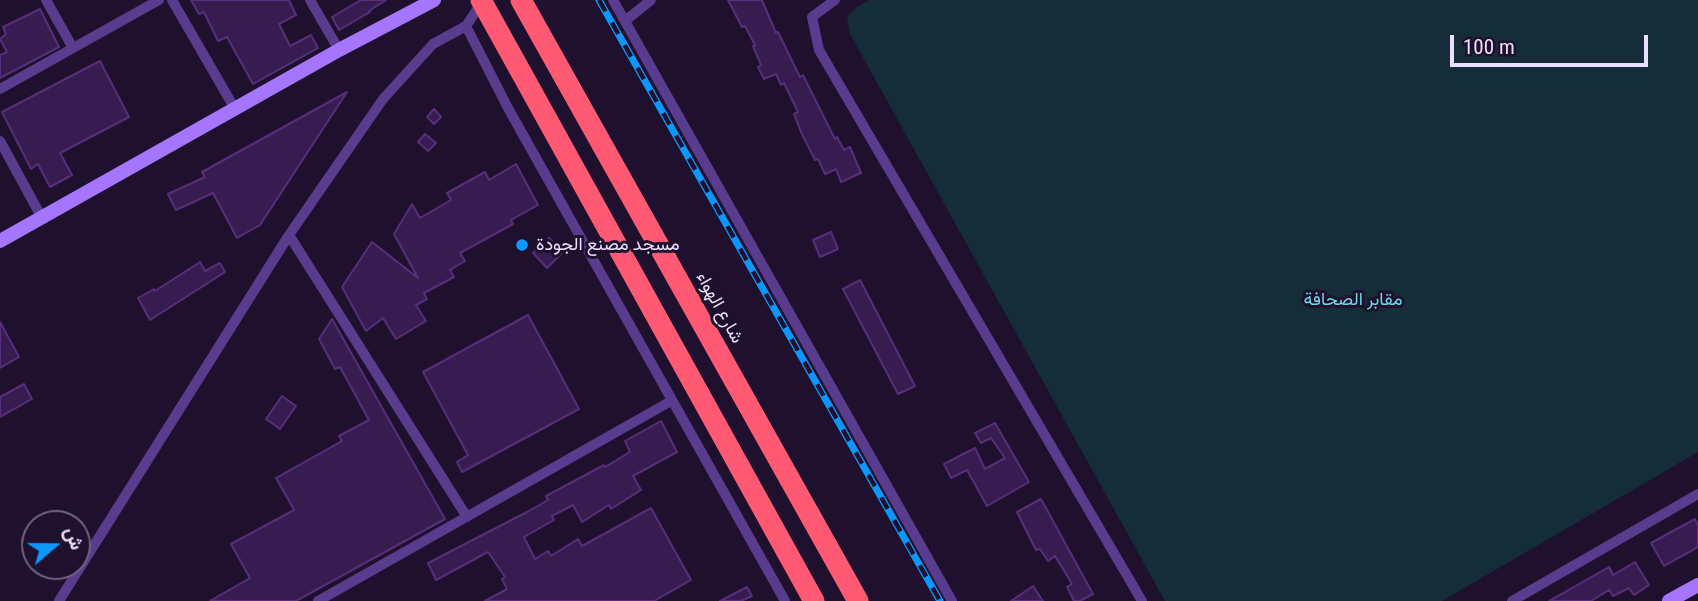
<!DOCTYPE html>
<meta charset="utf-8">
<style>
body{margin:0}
#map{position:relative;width:1698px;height:601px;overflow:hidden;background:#1f112d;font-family:"Roboto Condensed",Vazirmatn,sans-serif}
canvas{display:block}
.north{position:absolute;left:21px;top:510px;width:70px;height:70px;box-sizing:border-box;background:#1f112d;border:2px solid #716381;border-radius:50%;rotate:70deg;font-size:19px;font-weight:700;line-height:28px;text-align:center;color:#ecdeff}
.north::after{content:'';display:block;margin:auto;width:24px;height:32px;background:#0a98ff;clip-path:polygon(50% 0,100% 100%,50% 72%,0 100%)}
.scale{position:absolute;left:1450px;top:35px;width:198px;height:32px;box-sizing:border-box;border:4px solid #ecdeff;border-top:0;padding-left:9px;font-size:21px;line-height:24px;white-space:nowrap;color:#ecdeff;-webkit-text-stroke:5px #1f112d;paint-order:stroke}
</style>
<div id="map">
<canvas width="1698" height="601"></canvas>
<div class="north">ش</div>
<div class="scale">100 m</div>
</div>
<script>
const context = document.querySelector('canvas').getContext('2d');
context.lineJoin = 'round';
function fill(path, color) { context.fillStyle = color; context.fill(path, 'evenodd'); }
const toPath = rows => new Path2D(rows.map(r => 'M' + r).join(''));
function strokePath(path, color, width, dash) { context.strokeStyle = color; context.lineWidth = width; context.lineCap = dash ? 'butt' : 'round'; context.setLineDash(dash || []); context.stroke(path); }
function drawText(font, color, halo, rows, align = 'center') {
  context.font = font + ' "Roboto Condensed",Vazirmatn,sans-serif'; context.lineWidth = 6; context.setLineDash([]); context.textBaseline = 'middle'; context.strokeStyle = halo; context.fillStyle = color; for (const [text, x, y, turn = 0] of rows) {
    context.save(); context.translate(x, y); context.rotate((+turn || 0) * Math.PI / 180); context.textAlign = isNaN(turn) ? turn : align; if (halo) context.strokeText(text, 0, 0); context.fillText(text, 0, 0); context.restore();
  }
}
fill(toPath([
 [869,0,1698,0,1698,452,1442,601,1165,601,850,34,847,17,857,7]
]), '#142d38');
const building = toPath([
 [191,0,289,0,296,15,279,24,290,46,311,35,318,48,253,84,227,37,218,41,204,12,199,14,191,0],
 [361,0,386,0,369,11,370,12,339,30,332,17,361,0],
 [728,0,762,0,776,33,778,32,800,77,803,75,835,139,837,137,844,150,850,147,861,173,841,182,836,169,825,174,818,159,815,160,801,132,794,114,798,112,784,83,781,85,776,74,764,79,758,67,761,65,753,46,755,45,745,26,742,27,728,0],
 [40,9,59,47,0,78,0,55,7,52,0,39,6,34,3,27,40,9],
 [100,61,129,117,60,153,72,175,50,187,38,164,31,169,2,112,100,61],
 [347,92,260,225,237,238,213,193,176,210,168,194,205,177,202,172,347,92],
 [434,109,441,117,434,124,427,117,434,109],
 [425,134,436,143,428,151,418,142,425,134],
 [516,164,538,205,511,220,513,224,460,253,465,261,450,270,454,277,424,293,427,299,416,305,426,321,396,339,383,318,366,331,342,287,372,242,418,278,394,234,412,204,420,218,451,200,447,193,485,172,489,180,516,164],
 [831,232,838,249,820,257,813,240,831,232],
 [549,238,562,253,547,268,533,253,549,238],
 [200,262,205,271,220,263,225,272,150,320,138,298,154,289,155,291,200,262],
 [860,280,915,386,898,394,843,289,860,280],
 [528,315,579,409,462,472,457,462,468,455,423,372,528,315],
 [332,319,445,519,296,601,210,601,250,578,231,544,294,510,276,478,342,441,339,436,369,420,340,367,335,369,319,339,332,319],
 [0,322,19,357,0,368,0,322],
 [24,384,32,399,0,417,0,397,24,384],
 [282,396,296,406,280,429,266,419,282,396],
 [661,421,677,452,633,476,641,490,611,509,609,505,582,522,573,505,552,516,554,520,524,537,535,559,548,551,551,556,578,539,582,546,651,508,691,580,654,601,485,601,507,589,502,579,505,577,488,552,436,580,428,563,527,512,548,500,546,496,604,465,605,467,630,452,625,441,661,421],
 [995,423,1029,482,987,506,967,470,951,478,944,464,975,448,985,469,1005,458,991,438,981,443,975,433,995,423],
 [1041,499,1093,594,1080,601,1074,601,1067,587,1072,584,1055,556,1048,561,1040,549,1036,550,1017,512,1041,499],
 [1695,519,1698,526,1698,547,1664,566,1651,543,1695,519],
 [1635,562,1649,585,1634,595,1629,588,1613,596,1609,590,1591,601,1549,601,1609,567,1613,575,1635,562],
 [1033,586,1043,601,1011,601,1033,586],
 [747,587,752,596,741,601,720,601,747,587]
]);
fill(building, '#371d4f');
strokePath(building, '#562e7b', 2);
strokePath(toPath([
 [46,0,73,48],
 [172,0,235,109],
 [310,0,339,50],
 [613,0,952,601],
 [835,0,812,17,819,50,1142,601],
 [625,21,651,0],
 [466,26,509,110,785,601],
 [0,89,159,0],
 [0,141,42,218],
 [289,235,467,517],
 [59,601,289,235,383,99,433,44,466,26,482,2],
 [318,601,671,401],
 [1512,601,1698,494]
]), '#593c8d', 10);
strokePath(toPath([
 [0,241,339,50,434,0],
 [1669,601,1698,585]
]), '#a575ff', 14);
strokePath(toPath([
 [481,0,814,601],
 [521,0,858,601]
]), '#ff5973', 21);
const rail = toPath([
 [599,0,940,601]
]);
strokePath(rail, '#0a98ff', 7);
strokePath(rail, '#1f112d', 4.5, [13]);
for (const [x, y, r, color] of [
 [522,245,7,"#0a98ff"]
]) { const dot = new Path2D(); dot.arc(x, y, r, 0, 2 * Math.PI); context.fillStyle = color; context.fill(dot); strokePath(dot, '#1f112d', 2.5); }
drawText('18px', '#ecdeff', '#1f112d', [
 ["مسجد مصنع الجودة",536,245]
], 'left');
drawText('18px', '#65dbe4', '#1f112d', [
 ["مقابر الصحافة",1353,300]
]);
drawText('18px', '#ecdeff', '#1f112d', [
 ["شارع الهواء",719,308,61]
]);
</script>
